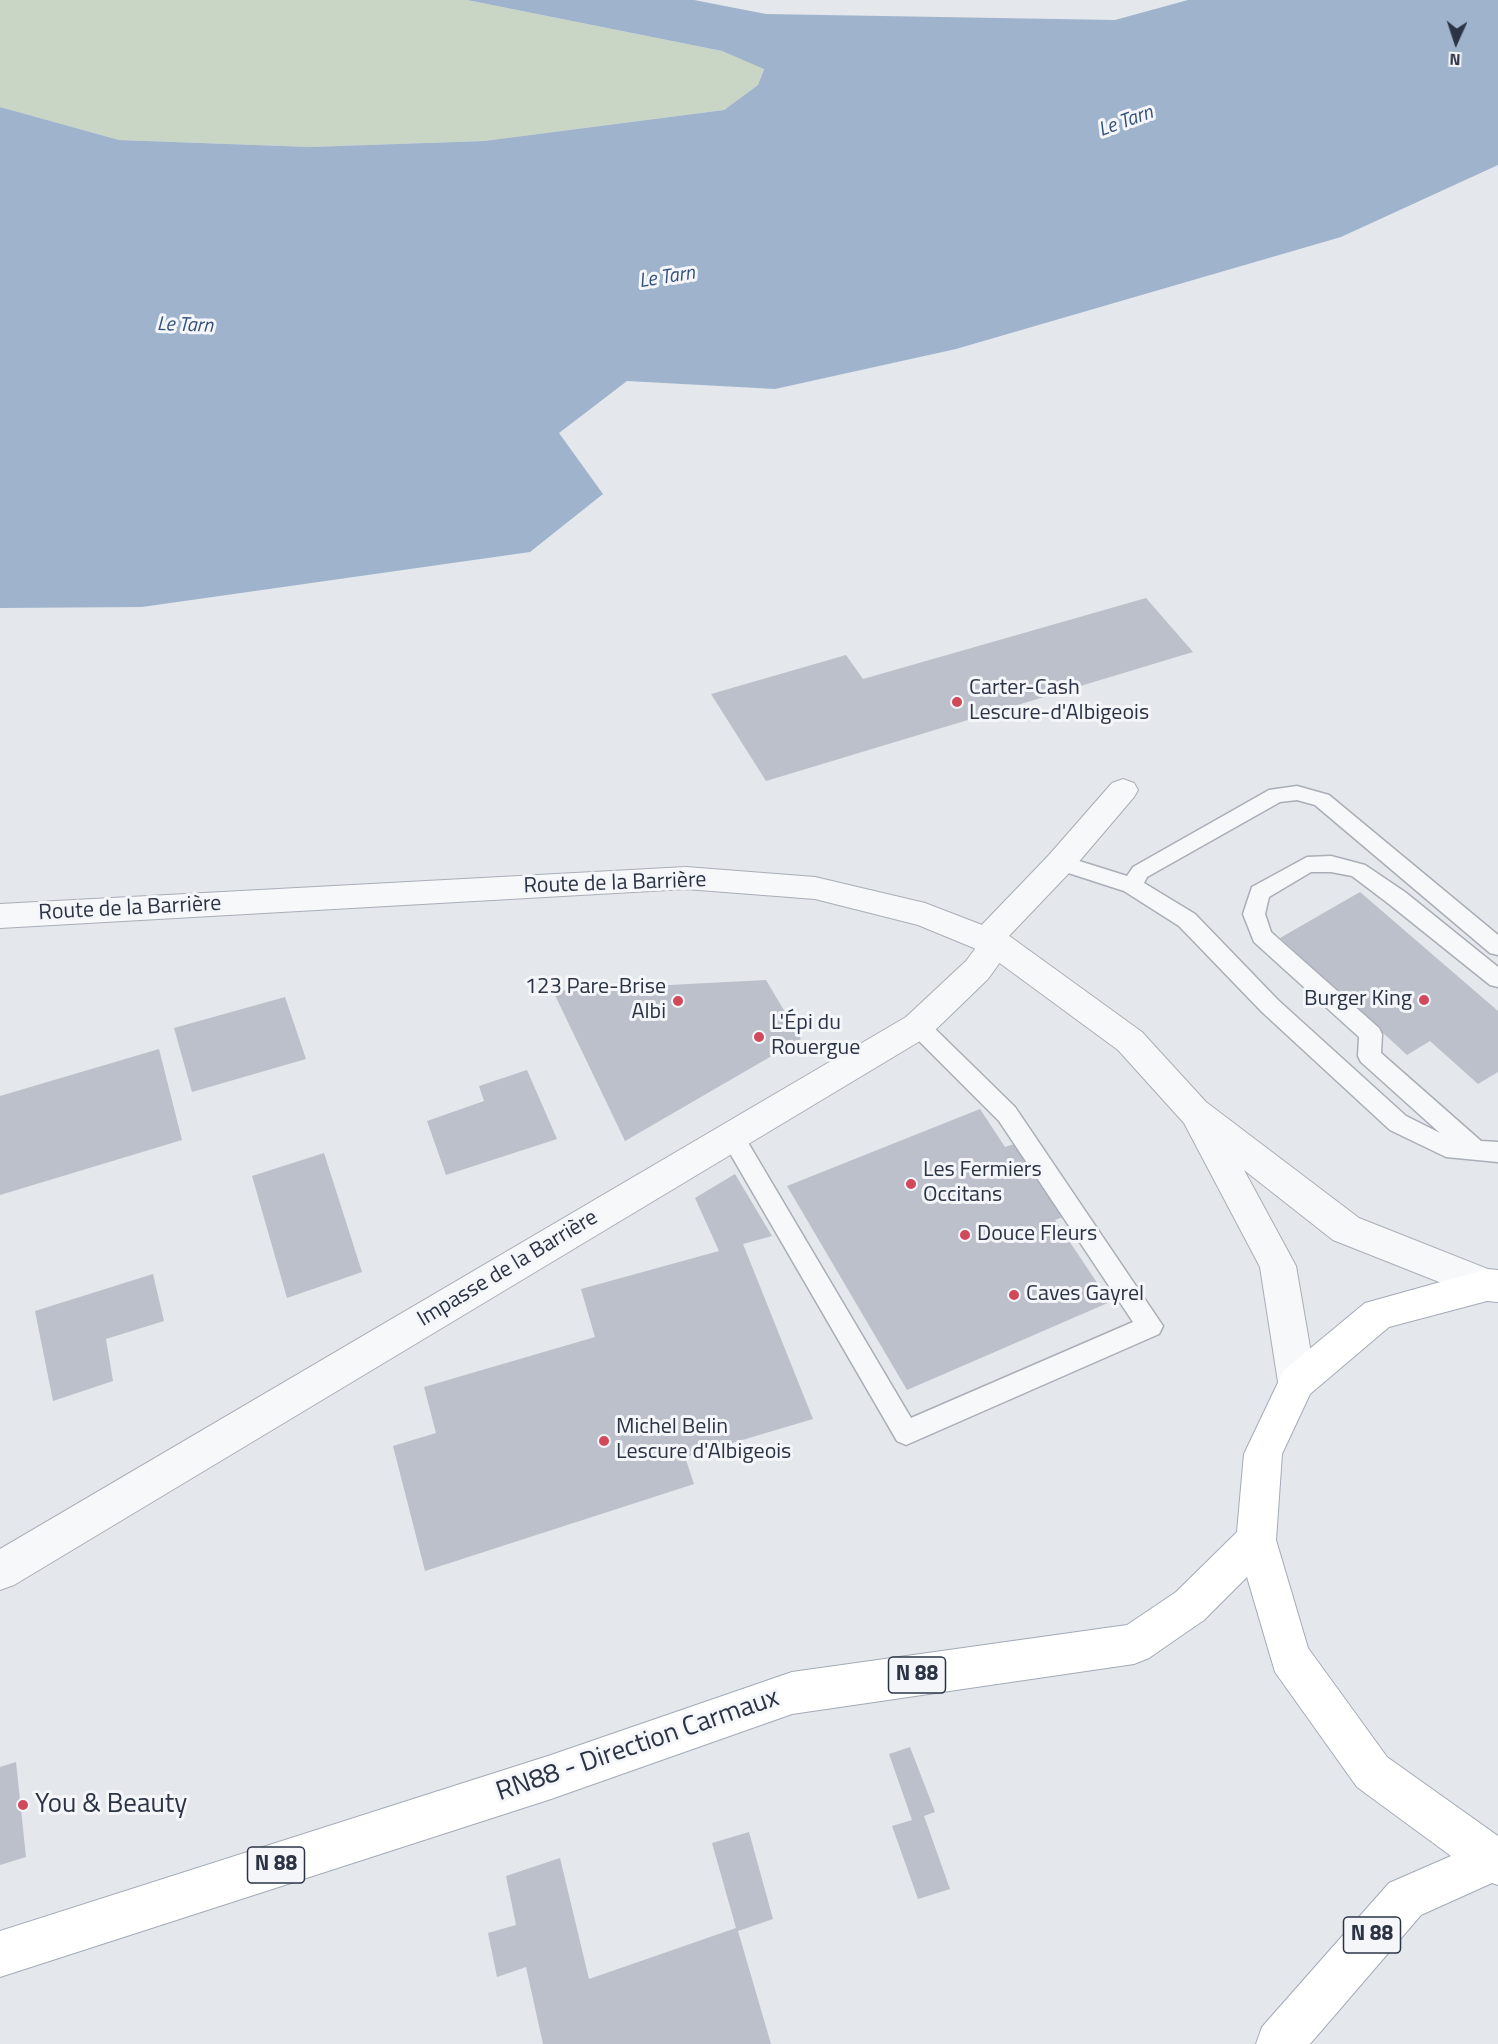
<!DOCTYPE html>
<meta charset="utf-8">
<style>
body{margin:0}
#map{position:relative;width:1498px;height:2044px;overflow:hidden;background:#e4e7ec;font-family:"Titillium Web",sans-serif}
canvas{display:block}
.north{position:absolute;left:1426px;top:12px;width:60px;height:60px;-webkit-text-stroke:4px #f4f6f9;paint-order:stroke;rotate:183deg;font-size:16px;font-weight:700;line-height:24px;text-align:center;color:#2b3445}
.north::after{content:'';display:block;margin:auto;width:21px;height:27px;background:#2b3445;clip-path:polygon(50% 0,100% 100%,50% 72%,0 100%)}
</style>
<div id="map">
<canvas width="1498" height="2044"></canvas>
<div class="north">N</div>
</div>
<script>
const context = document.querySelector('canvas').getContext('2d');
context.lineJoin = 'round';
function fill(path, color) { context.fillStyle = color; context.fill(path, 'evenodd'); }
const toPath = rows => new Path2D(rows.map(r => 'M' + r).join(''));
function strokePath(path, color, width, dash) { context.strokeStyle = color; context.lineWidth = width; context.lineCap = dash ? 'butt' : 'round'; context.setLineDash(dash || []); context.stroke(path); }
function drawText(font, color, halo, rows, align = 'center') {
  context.font = font + ' "Titillium Web",sans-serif'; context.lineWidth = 6; context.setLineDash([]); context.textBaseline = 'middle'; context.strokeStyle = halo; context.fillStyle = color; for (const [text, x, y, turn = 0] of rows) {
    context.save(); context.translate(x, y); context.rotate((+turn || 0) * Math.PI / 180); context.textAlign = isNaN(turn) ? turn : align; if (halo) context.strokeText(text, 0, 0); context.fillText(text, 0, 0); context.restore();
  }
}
fill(toPath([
 [0,0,467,0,722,51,764,68,758,85,724,110,484,141,310,147,119,140,0,107]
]), '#c9d6c5');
fill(toPath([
 [467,0,694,0,766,14,1115,20,1188,0,1498,0,1498,165,1341,237,956,349,775,389,627,381,559,433,603,494,530,552,142,607,0,608,0,107,119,140,310,147,484,141,724,110,758,85,764,69,722,51]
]), '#9fb4cc');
fill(toPath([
 [1146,598,1193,652,766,781,711,694,846,655,863,679],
 [1360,892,1498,1011,1498,1072,1478,1084,1430,1041,1407,1055,1280,938],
 [766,980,801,1039,625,1141,553,991],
 [285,997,306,1059,192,1092,174,1028],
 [159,1049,182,1140,0,1195,0,1096],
 [527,1070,557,1139,446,1175,427,1121,484,1101,479,1086],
 [980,1109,1005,1147,1014,1144,1063,1217,1055,1220,1110,1302,907,1390,787,1186],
 [324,1153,362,1272,287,1298,252,1176],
 [735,1174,772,1236,743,1244,813,1419,685,1457,694,1484,425,1571,393,1446,436,1433,424,1387,595,1337,581,1289,719,1251,695,1198],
 [153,1274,164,1321,106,1339,113,1381,53,1401,35,1311],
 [910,1747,935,1812,924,1816,950,1889,918,1899,892,1826,912,1820,889,1754],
 [16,1762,26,1857,0,1865,0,1767],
 [749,1832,773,1919,738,1931,771,2044,543,2044,526,1967,497,1977,488,1933,516,1925,506,1876,560,1858,589,1979,736,1928,712,1843]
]), '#bbc0ca');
const service = toPath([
 [1297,786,1329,795,1498,935,1498,955,1490,953,1315,805,1297,800,1280,802,1147,877,1144,883,1195,914,1278,1000,1406,1116,1440,1133,1361,1062,1358,1056,1359,1037,1254,942,1243,914,1252,887,1307,857,1331,856,1365,865,1405,892,1498,967,1498,987,1490,985,1389,904,1352,876,1331,872,1311,872,1269,897,1265,914,1271,932,1379,1028,1382,1034,1381,1053,1481,1141,1498,1142,1498,1162,1446,1157,1390,1130,1262,1012,1179,926,1124,891,1053,868,1049,863,1053,858,1060,855,1127,876,1133,867,1269,790,1297,786],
 [918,1017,926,1020,1015,1107,1163,1326,1159,1334,906,1445,897,1441,724,1143,720,1136,724,1129,732,1126,740,1129,911,1418,1133,1322,999,1121,910,1032,907,1026,910,1020,918,1017]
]);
const minor = toPath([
 [1123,779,1134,783,1138,790,1134,797,1071,871,1009,936,1013,944,988,979,930,1035,14,1585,0,1590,0,1549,906,1017,966,961,975,949,970,940,975,932,1049,855,1112,783,1123,779]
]);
const tertiary = toPath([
 [686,867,815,877,925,903,1008,935,1142,1032,1206,1102,1359,1218,1498,1273,1498,1297,1487,1301,1333,1240,1244,1170,1296,1266,1316,1382,1310,1394,1297,1399,1284,1394,1278,1382,1260,1267,1184,1123,1118,1050,986,953,918,925,815,899,686,889,0,928,0,904,686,867]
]);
const primary = toPath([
 [1487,1269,1498,1270,1498,1302,1487,1301,1389,1327,1310,1394,1282,1454,1276,1540,1308,1648,1387,1757,1498,1836,1498,1885,1492,1883,1421,1915,1310,2044,1256,2044,1262,2027,1389,1883,1451,1856,1357,1787,1275,1672,1247,1577,1204,1620,1149,1658,1134,1664,792,1714,551,1799,0,1977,0,1931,551,1755,792,1672,1127,1625,1176,1592,1237,1532,1244,1454,1284,1370,1365,1303,1487,1269]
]);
strokePath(service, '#a9aeb7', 3);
strokePath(minor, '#a9aeb7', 2);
strokePath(tertiary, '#a9aeb7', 2);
strokePath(primary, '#a3abb8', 2);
fill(service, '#f7f8fa');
fill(minor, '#f7f8fa');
fill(tertiary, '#f7f8fa');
fill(primary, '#fff');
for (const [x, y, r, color] of [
 [957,702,6,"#d1495b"],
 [1424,1000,6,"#d1495b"],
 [678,1001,6,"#d1495b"],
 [759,1037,6,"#d1495b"],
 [911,1184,6,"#d1495b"],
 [965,1235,6,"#d1495b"],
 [1014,1295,6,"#d1495b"],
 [604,1441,6,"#d1495b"],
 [23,1805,6,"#d1495b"]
]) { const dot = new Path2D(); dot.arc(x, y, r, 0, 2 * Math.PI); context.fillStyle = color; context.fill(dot); strokePath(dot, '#f4f6f9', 2); }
drawText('italic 20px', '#34527a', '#f4f6f9', [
 ["Le Tarn",1126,122,-20],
 ["Le Tarn",667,278,-9],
 ["Le Tarn",185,326,2]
]);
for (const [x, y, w] of [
 [917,1675,57],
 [276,1865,57],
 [1372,1935,57]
]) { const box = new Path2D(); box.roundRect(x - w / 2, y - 18, w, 36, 4.5); context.fillStyle = '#f4f6f9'; context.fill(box); strokePath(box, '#2b3445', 1.5); }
drawText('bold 21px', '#2b3445', null, [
 ["N 88",917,1675],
 ["N 88",276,1865],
 ["N 88",1372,1935]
]);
drawText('22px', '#2b3445', '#f4f6f9', [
 ["Carter-Cash",969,689],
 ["Lescure-d'Albigeois",969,714],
 ["123 Pare-Brise",666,988,"right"],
 ["Albi",666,1013,"right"],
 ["Burger King",1412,1000,"right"],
 ["L'Épi du",771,1024],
 ["Rouergue",771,1049],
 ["Les Fermiers",923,1171],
 ["Occitans",923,1196],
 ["Douce Fleurs",977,1235],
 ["Caves Gayrel",1026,1295],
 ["Michel Belin",616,1428],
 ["Lescure d'Albigeois",616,1453]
], 'left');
drawText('22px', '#2b3445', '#f4f6f9', [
 ["Route de la Barrière",615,884,-2],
 ["Route de la Barrière",130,909,-3],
 ["Impasse de la Barrière",508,1269,-31]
]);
drawText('27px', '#2b3445', '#f4f6f9', [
 ["RN88 - Direction Carmaux",638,1746,-19]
]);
drawText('27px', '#2b3445', '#f4f6f9', [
 ["You & Beauty",35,1805]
], 'left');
</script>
